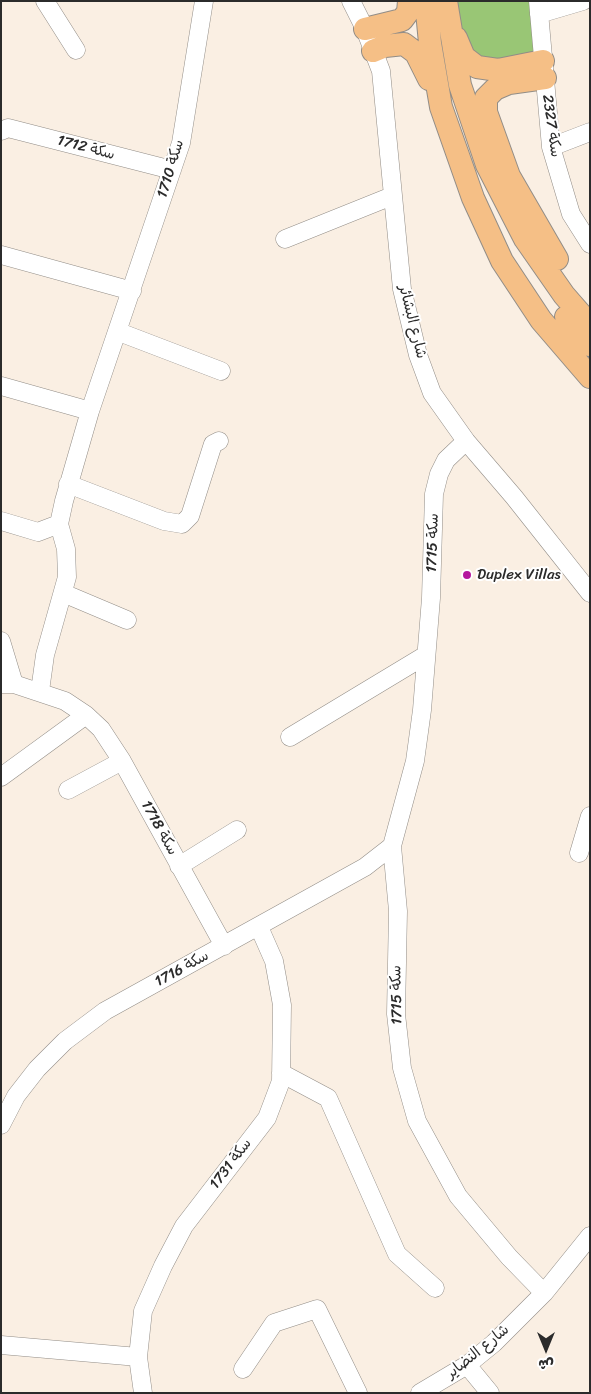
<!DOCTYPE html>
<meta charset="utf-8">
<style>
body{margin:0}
#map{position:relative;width:591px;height:1394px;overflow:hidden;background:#faefe3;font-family:Sriracha,"Playpen Sans Arabic",sans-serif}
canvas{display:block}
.frame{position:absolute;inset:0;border:2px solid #2b2b2b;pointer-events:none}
.north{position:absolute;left:521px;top:1324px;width:50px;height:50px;-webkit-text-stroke:4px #fff;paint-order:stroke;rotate:180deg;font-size:14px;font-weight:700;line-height:20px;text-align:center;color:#2b2b2b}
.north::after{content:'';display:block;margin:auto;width:18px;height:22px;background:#2b2b2b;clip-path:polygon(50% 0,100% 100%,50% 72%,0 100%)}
</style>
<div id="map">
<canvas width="591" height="1394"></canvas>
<div class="frame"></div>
<div class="north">ش</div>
</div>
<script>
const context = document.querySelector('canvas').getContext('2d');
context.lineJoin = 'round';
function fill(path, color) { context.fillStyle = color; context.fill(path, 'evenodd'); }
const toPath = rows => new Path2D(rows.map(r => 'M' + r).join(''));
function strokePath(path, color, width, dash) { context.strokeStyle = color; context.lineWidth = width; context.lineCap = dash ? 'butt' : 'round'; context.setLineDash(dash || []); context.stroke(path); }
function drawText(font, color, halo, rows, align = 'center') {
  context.font = font + ' Sriracha,"Playpen Sans Arabic",sans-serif'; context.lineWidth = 4; context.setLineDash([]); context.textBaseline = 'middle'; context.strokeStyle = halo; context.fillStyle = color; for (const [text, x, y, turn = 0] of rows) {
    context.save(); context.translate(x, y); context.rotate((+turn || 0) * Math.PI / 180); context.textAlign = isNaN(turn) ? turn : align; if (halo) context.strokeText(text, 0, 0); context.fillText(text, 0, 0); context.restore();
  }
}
fill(toPath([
 [448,1,537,1,542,60,478,66]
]), '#99c675');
const minor = toPath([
 [45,1,76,50],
 [351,1,365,29,381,71,402,289,418,355,432,393,466,441,514,497,590,593],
 [538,1,551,147,571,214,590,244],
 [539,14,583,1],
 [1,131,8,128,172,170],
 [551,147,590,132],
 [285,239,392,196],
 [1,255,132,291],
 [119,332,221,371],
 [1,386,90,411],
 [466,441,446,460,439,474,434,494,431,598,422,710,415,761,392,846,398,911,396,1014,402,1068,417,1121,458,1196,509,1257,544,1293],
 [68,484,164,521,182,524,190,516,213,444,219,441],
 [1,521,38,532,59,524],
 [63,593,127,620],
 [1,641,14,684],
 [1,684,14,684,65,701,86,715,101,729,122,761,224,946],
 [40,691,45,655,67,577,66,549,59,524,64,501,90,411,181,143,204,1],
 [290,737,426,655],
 [1,777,86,715],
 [68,790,122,761],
 [579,853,590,816],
 [179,866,237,830],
 [281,1073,328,1098,397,1254,435,1288],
 [1,1125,16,1096,37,1069,65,1041,105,1011,365,867,392,846],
 [1,1345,138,1357],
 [467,1365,490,1393],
 [243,1369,274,1323,317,1309,358,1393],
 [143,1393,138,1357,143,1311,163,1266,184,1226,267,1118,281,1081,282,1005,274,961,259,927],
 [420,1393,467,1365,494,1343,544,1293,590,1236]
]);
const major = toPath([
 [426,1,430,43,441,107,473,198,502,261,541,320,590,377],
 [446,1,460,85,487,165,525,239,564,295,590,325],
 [365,29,402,20,408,12,409,1],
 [456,38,464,57,477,67,498,70,543,61],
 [373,51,385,46,404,44,416,53,429,79],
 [545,78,509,83,495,89,486,98,486,112,509,176,557,259],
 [566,317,590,345]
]);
strokePath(minor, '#928d87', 19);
strokePath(major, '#928d87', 24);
strokePath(minor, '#fff', 18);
strokePath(major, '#f5bf86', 22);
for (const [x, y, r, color] of [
 [467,575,5,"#b5179e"]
]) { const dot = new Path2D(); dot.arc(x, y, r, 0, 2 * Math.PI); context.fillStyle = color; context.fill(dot); strokePath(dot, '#fff', 2); }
drawText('15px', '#2b2b2b', '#fff', [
 ["سكة 2327",551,126,82],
 ["سكة 1712",86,148,15],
 ["سكة 1710",171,169,-73],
 ["شارع البشائر",412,322,76],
 ["سكة 1715",433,543,-88],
 ["سكة 1718",159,828,61],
 ["سكة 1716",182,969,-29],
 ["سكة 1715",397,995,-91],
 ["سكة 1731",231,1164,-53],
 ["شارع النضاير",478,1352,-39]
]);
drawText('15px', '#2b2b2b', '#fff', [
 ["Duplex Villas",477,575]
], 'left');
</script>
